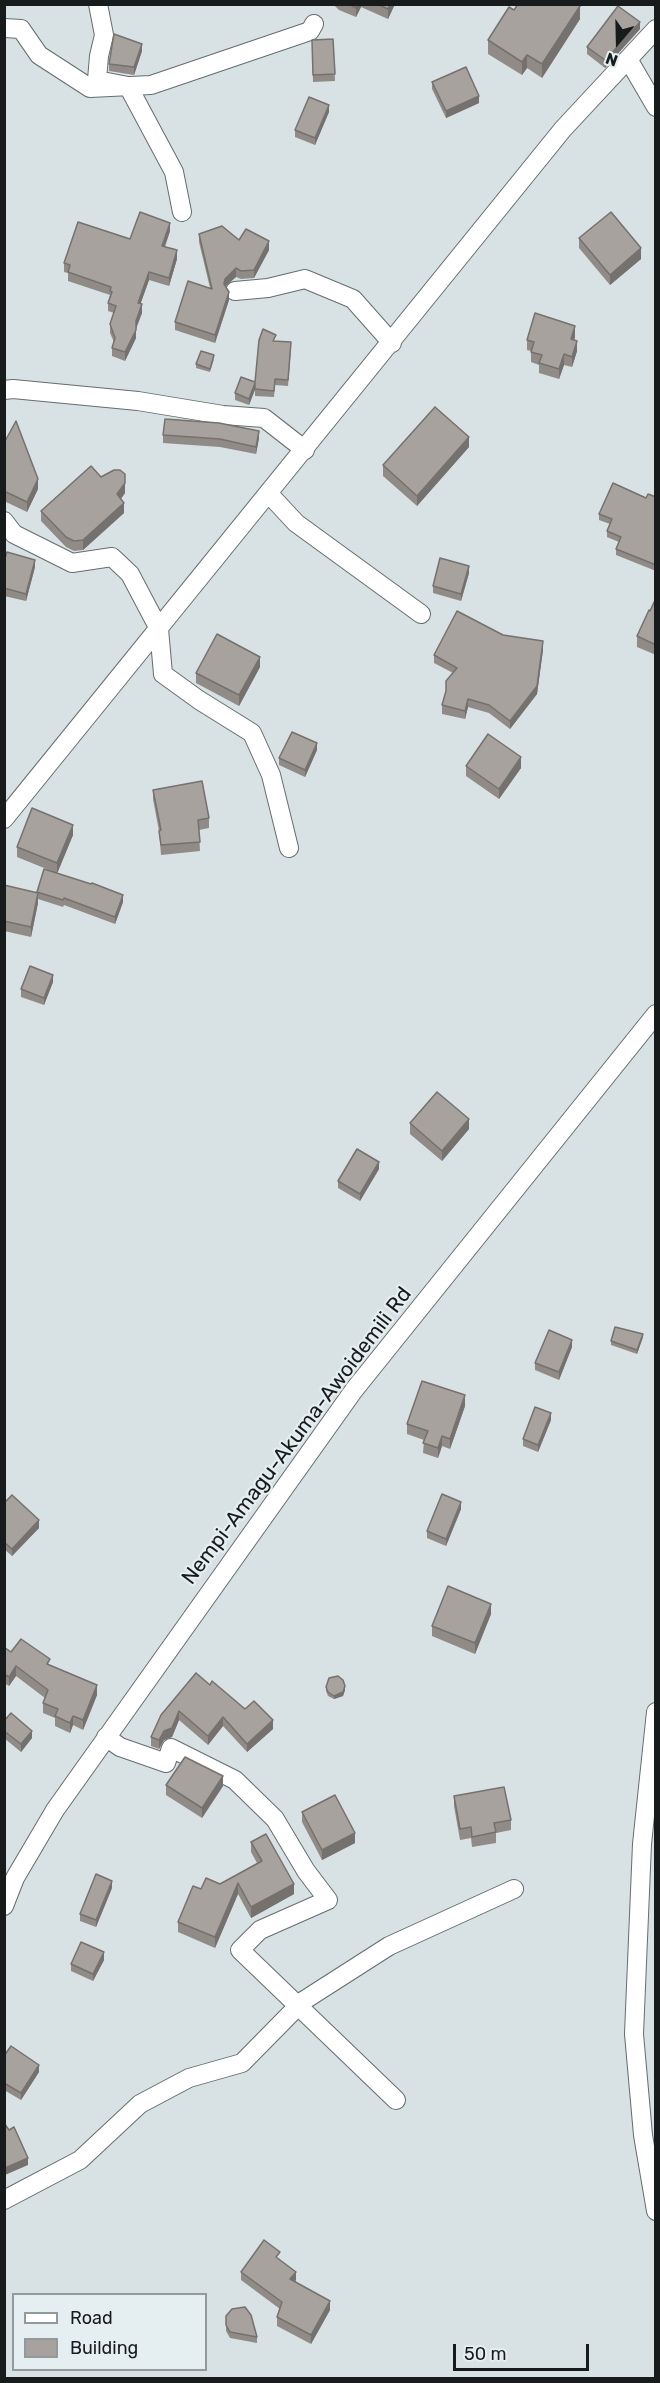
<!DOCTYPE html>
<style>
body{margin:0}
#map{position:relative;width:660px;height:2383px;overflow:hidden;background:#d8e1e3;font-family:Rubik,sans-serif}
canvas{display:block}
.frame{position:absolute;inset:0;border:6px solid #181b1c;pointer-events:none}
.legend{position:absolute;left:12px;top:2293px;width:195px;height:78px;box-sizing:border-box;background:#e5eef0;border:2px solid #939a9b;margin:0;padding:8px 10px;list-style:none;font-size:18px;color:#181b1c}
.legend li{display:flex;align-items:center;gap:12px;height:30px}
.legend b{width:30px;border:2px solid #939a9b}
.north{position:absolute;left:588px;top:12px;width:60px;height:60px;-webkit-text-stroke:4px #e5eef0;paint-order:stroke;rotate:200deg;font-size:16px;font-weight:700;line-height:24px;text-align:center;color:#181b1c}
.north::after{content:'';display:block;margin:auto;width:21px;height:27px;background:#181b1c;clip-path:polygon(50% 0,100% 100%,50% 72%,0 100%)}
.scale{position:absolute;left:453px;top:2344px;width:136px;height:27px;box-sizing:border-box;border:3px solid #181b1c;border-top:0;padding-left:8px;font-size:18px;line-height:21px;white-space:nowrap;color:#181b1c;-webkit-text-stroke:4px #e5eef0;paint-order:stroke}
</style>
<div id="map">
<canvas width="660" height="2383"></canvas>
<div class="frame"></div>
<ul class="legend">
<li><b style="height:8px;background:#fff"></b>Road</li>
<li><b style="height:16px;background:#a7a29d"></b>Building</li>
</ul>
<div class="north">N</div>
<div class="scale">50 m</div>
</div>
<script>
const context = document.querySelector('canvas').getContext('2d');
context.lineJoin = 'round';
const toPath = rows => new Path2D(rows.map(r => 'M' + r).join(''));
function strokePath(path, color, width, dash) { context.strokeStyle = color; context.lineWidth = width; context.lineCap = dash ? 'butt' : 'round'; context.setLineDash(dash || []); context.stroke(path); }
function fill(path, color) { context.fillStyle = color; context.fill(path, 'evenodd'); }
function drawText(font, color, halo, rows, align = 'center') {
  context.font = font + ' Rubik,sans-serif'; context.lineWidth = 4.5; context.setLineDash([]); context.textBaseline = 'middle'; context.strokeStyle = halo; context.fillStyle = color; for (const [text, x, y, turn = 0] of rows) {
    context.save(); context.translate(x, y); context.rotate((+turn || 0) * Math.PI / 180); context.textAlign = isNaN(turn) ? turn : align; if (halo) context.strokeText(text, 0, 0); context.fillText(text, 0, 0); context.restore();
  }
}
const minor = toPath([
 [98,4,104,35,99,56,97,80,128,86,174,172,182,212],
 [4,28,21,29,39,55,90,88,151,85,310,31,314,24],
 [628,59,656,107],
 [235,291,268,288,305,279,353,299,392,343],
 [4,390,13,389,138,401,223,415,264,418,305,450],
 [269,494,296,523,421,614],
 [4,521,14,534,72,563,112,557,130,574,159,629,163,674,199,700,252,733,271,775,289,848],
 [4,819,563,129,656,29],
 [656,1712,642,1844,634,2034,643,2135,656,2211],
 [106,1737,120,1747,166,1763,171,1748,235,1780,275,1819,306,1871,328,1900,260,1930,240,1950,396,2100],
 [4,1906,15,1878,55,1810,354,1390,656,1014],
 [4,2200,80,2160,140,2104,189,2078,242,2063,303,2001,389,1946,514,1889]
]);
strokePath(minor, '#656d6f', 20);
strokePath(minor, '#fff', 18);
fill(toPath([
 [333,4,395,4,388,19,361,7,356,17,339,10],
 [580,7,580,19,542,78,527,68,522,75,488,54,488,40,514,10],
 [640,29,605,68,587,54,587,47],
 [333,39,335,81,313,82,312,48],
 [142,51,134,75,109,71,109,64],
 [432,82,479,103,446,118,432,89],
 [329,112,315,145,295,137,295,130],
 [170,231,165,247,177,259,169,286,149,280,140,304,142,313,136,328,136,338,125,361,112,356,112,348,114,342,110,333,110,324,114,313,108,311,108,303,110,295,68,281,68,273,64,272,64,263,130,239],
 [199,234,239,240,269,250,254,278,241,279,236,277,225,286,229,300,215,343,175,330,175,322,210,288,199,242],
 [579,238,641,259,610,285,579,248],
 [575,337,574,340,577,351,572,367,564,365,559,379,539,373,539,365,531,362,531,351,527,350,527,340],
 [276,341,291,349,288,386,275,385,274,397,255,396,255,390,249,405,235,400,235,393,255,382],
 [214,359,210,372,196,368,196,364],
 [163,435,259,438,256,454,220,447,163,443],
 [4,443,38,489,27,512,4,501],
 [469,447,417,506,383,476,383,465],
 [101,477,125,493,121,499,124,513,83,550,74,551,66,547,41,521,41,511],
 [656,497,656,571,616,555,616,549,619,542,607,537,607,531,610,524,599,520,599,514,646,498],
 [4,561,35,567,26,601,4,596],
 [469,573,461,601,433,593,433,586],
 [656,598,656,655,637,647,637,636],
 [503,635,543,650,537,694,510,729,489,713,468,707,465,719,442,714,442,705,453,673,434,663,434,655],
 [260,667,239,706,196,683,196,673],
 [317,750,305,777,279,765,279,758],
 [466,766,521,768,499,799,466,776],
 [153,790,209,818,209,828,199,830,200,851,161,855,159,831,153,799],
 [73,835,57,873,123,902,115,924,64,905,63,907,38,899,38,903,31,937,4,931,4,885,37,893,54,872,17,857,17,847],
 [53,982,44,1005,21,997,21,989],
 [410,1123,469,1129,442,1161,410,1134],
 [379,1169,360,1201,338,1188,338,1181],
 [643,1337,637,1354,611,1345,611,1341],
 [572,1347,559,1380,535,1370,535,1363],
 [465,1406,450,1449,442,1446,438,1458,423,1453,424,1440,407,1434,407,1424],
 [551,1420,538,1452,523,1446,523,1439],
 [4,1503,39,1528,12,1556,4,1549],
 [461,1509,446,1546,427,1538,427,1531],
 [491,1614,475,1654,432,1636,432,1626],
 [4,1647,11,1652,50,1665,97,1695,83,1730,73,1725,70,1733,55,1726,55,1718,43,1713,43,1703,45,1698,16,1676,9,1686,4,1683],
 [210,1685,245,1709,273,1729,247,1752,223,1726,208,1745,179,1720,172,1737,164,1740,159,1749,151,1746,151,1737,161,1715],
 [326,1687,345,1690,343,1696,334,1699,328,1696,326,1691],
 [4,1721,32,1738,21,1752,4,1738],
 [166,1785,223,1786,202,1818,166,1795],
 [454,1796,511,1820,511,1830,496,1833,496,1843,472,1847,471,1838,460,1840,454,1806],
 [302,1812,355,1843,322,1860,302,1822],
 [251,1842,294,1894,251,1918,238,1894,215,1948,178,1932,178,1922,201,1889,220,1884,257,1863,251,1852],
 [112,1888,96,1927,80,1921,80,1914],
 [104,1960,93,1981,71,1971,71,1964],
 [4,2056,39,2072,21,2100,4,2090],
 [280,2260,296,2280,294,2282,330,2310,311,2344,277,2326,277,2317,280,2309,241,2280,241,2272],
 [226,2316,257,2337,257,2343,230,2338,226,2331]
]), '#908b87');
fill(toPath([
 [357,4,361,4,361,7,356,17,356,8],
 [390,4,395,4,388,19,388,9],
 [574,4,581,4,580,7,580,19,542,78,542,64],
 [640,22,640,29,605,68,605,60],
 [142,44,142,51,134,75,134,67],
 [527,55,527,68,522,75,522,62],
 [479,96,479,103,446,118,446,111],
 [329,105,329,112,315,145,315,138],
 [170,223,170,231,162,254,162,246],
 [269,241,269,250,254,278,254,270],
 [641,248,641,259,610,285,610,275],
 [177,250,177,259,169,286,169,278],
 [236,268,236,277,225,287,224,293,225,279],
 [149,272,149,280,138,311,138,303],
 [229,292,229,300,215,343,215,335],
 [142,304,142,313,136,329,136,321],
 [575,326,575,337,571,349,571,339],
 [136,330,136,338,125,361,125,352],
 [577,341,577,351,572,367,572,357],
 [564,354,564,365,559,379,559,369],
 [255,383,255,389,249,405,249,399],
 [259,431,259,438,256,454,256,447],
 [469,437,469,447,417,506,417,496],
 [38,479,38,489,27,512,27,502],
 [125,483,125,493,117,504,117,494],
 [124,503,124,513,83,550,83,540],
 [35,560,35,567,26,601,26,594],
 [469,566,469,573,461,601,461,594],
 [543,641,543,650,537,694,510,729,510,721],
 [260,657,260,667,239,706,239,695],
 [468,699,468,707,465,719,465,711],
 [317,743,317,750,305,777,305,770],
 [521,757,521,768,499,799,499,789],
 [73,825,73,835,57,874,57,863],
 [38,893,38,903,31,937,31,927],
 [123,895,123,902,115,924,115,917],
 [53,975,53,982,44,1005,44,998],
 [469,1119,469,1129,442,1161,442,1151],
 [379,1162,379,1169,360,1201,360,1194],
 [643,1334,643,1337,637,1354,637,1350],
 [572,1340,572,1347,559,1380,559,1372],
 [465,1395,465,1406,450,1449,450,1439],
 [551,1413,551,1420,538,1452,538,1445],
 [442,1436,442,1446,438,1458,438,1448],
 [461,1502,461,1509,446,1546,446,1539],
 [39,1520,39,1528,12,1556,12,1549],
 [491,1604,491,1614,475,1654,475,1643],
 [16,1666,16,1676,9,1686,9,1677],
 [97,1685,97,1695,83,1730,83,1720],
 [345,1686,345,1690,343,1696,334,1699,334,1696],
 [179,1711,179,1720,172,1737,164,1740,159,1749,159,1740,164,1731],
 [73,1716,73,1725,70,1733,70,1723],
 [223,1717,223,1726,208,1745,208,1736],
 [273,1720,273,1729,247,1752,247,1744],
 [32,1731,32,1738,21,1752,21,1744],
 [223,1776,223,1786,202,1818,202,1808],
 [355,1833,355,1843,322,1860,322,1850],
 [112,1881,112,1888,96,1927,96,1920],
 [238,1883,238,1894,215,1948,215,1937],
 [294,1884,294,1894,251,1918,251,1907],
 [104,1952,104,1960,93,1981,93,1974],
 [39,2065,39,2072,21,2100,21,2093],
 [28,2158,28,2165,5,2175,5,2168],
 [296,2272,296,2280,290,2288,290,2279],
 [330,2301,330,2310,311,2344,311,2335]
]), '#75716e');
const building = toPath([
 [349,4,357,4,356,8,349,4],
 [377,4,390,4,388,9,377,4],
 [518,4,578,4,580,6,542,64,527,55,522,62,488,40,509,7,514,10,518,4],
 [618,6,640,22,605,60,587,47,618,6],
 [114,34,142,44,134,67,109,64,114,34],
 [333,39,335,74,313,75,312,40,333,39],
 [466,67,479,96,446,111,432,82,466,67],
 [309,97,329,105,315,138,295,130,309,97],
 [140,212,170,223,162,246,177,250,169,278,149,272,138,303,142,304,136,321,136,330,125,352,112,348,115,338,110,324,116,306,108,303,112,292,110,291,111,287,68,272,70,265,64,263,78,222,130,239,140,212],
 [611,212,641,248,610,275,579,238,611,212],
 [222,226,239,240,246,229,269,241,254,270,241,271,236,268,225,279,224,284,229,292,215,335,175,322,188,281,212,289,199,234,222,226],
 [535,313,575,326,571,339,577,341,572,357,564,354,559,369,539,363,542,355,531,352,534,342,527,340,535,313],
 [263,329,276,335,273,341,291,342,288,380,275,379,274,391,255,389,255,383,249,399,235,393,241,377,255,382,259,340,263,329],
 [201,351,214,355,210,369,196,364,201,351],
 [435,407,469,437,417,496,383,465,435,407],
 [165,419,219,423,259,431,256,447,220,439,163,435,165,419],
 [16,421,38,479,27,502,4,491,4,443,16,421],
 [91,466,101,477,114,470,120,470,125,474,125,483,117,494,124,503,83,540,74,541,66,537,41,511,91,466],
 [613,483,646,498,648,494,656,497,656,565,616,549,621,537,607,531,612,519,599,514,613,483],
 [7,552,35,560,26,594,4,588,4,561,7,552],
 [440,558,469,566,461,594,433,586,440,558],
 [656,598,656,645,637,636,649,610,650,611,656,598],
 [457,611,503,635,543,641,537,686,510,721,489,705,468,699,465,711,442,705,446,691,446,681,457,668,434,655,457,611],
 [217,634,260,657,239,695,196,673,217,634],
 [292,732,317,743,305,770,279,758,292,732],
 [488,734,521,757,499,789,466,766,488,734],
 [202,781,209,818,198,820,200,842,161,845,159,831,161,830,153,790,202,781],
 [32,808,73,825,57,863,17,847,32,808],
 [44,869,91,884,92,883,123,895,115,917,64,898,63,900,37,892,44,869],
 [4,885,38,893,31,927,4,921,4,885],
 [30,966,53,975,44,998,21,989,30,966],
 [437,1092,469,1119,442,1151,410,1123,437,1092],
 [357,1149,379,1162,360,1194,338,1181,357,1149],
 [615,1327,643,1334,637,1350,611,1341,615,1327],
 [549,1330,572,1340,559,1372,535,1363,549,1330],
 [422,1381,465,1395,450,1439,442,1436,438,1448,423,1443,428,1431,407,1424,422,1381],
 [535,1407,551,1413,538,1445,523,1439,535,1407],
 [442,1494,461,1502,446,1539,427,1531,442,1494],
 [12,1495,39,1520,12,1549,4,1542,4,1503,12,1495],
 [448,1586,491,1604,475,1643,432,1626,448,1586],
 [21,1639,50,1659,47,1664,97,1685,83,1720,73,1716,70,1723,55,1716,58,1709,43,1703,48,1690,16,1666,9,1677,4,1674,4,1647,11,1652,21,1639],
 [196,1673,210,1685,212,1681,245,1709,254,1701,273,1720,247,1744,223,1717,208,1736,179,1711,172,1728,164,1731,159,1740,151,1737,161,1715,196,1673],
 [338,1676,343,1680,345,1686,343,1692,334,1696,328,1692,326,1687,329,1678,338,1676],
 [11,1713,32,1731,21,1744,4,1731,4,1721,11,1713],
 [185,1757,223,1776,202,1808,166,1785,185,1757],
 [504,1787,511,1820,494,1823,496,1832,472,1837,471,1827,460,1829,454,1796,504,1787],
 [335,1795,355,1833,322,1850,302,1812,335,1795],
 [266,1834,294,1884,251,1907,238,1883,215,1937,178,1922,193,1886,201,1889,206,1878,220,1884,262,1861,251,1842,266,1834],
 [96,1874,112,1881,96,1920,80,1914,96,1874],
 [81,1942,104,1952,93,1974,71,1964,81,1942],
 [11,2046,39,2065,21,2093,4,2083,4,2056,11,2046],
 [4,2123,9,2130,14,2127,28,2158,5,2168,4,2123],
 [264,2240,280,2252,276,2257,296,2272,290,2279,330,2301,311,2335,277,2317,282,2302,241,2272,264,2240],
 [245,2307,251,2315,257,2337,230,2332,226,2325,226,2316,232,2309,245,2307]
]);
fill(building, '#a7a29d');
strokePath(building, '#75716e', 1.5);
drawText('21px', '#181b1c', '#e5eef0', [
 ["Nempi-Amagu-Akuma-Awoidemili Rd",297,1436,-53]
]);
</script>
